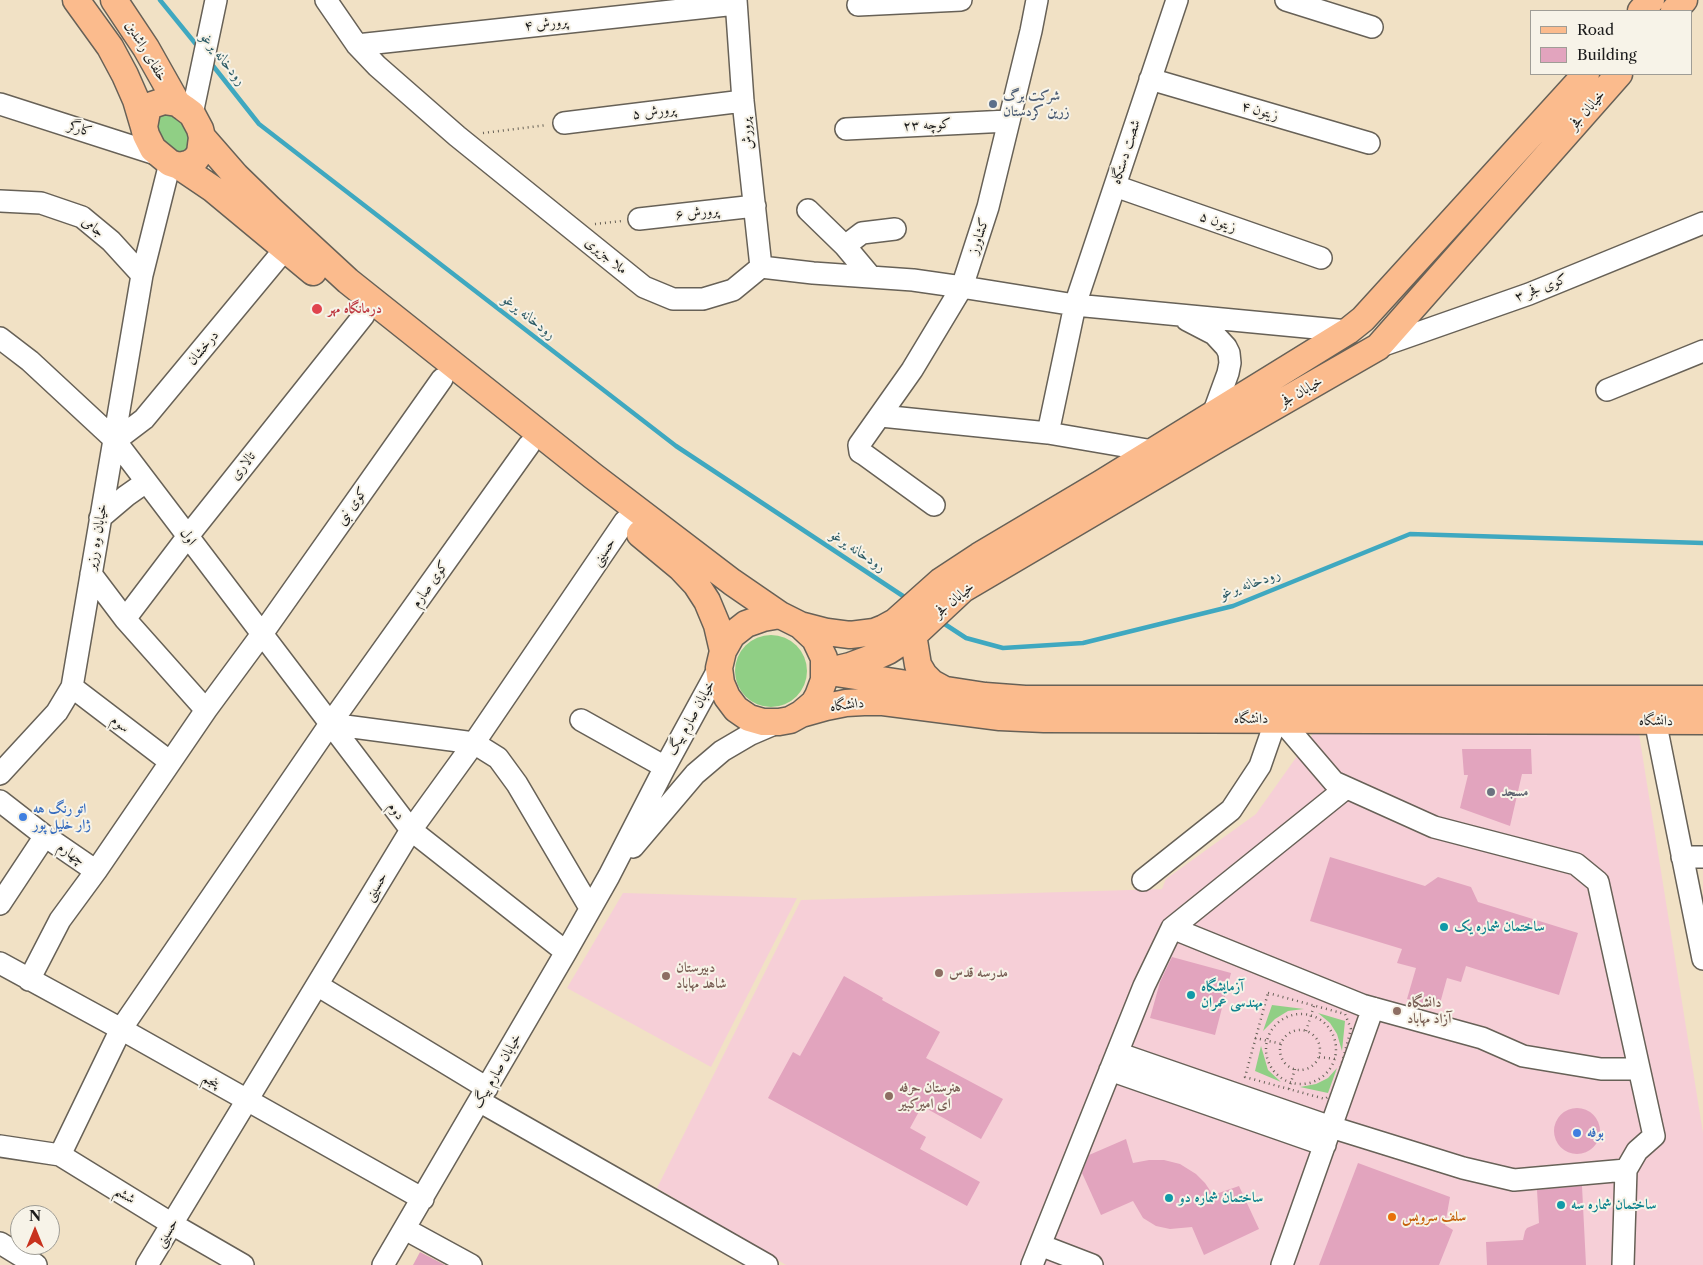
<!DOCTYPE html>
<meta charset="utf-8">
<style>
body{margin:0}
#map{position:relative;width:1703px;height:1265px;overflow:hidden;background:#f1e1c5;font-family:"Libre Caslon Text",serif}
canvas{display:block}
.legend{position:absolute;left:1530px;top:10px;width:162px;height:65px;box-sizing:border-box;background:#f7f3e8;border:1px solid #9f9d96;margin:0;padding:6px 9px;list-style:none;font-size:15px;color:#1c1c1c}
.legend li{display:flex;align-items:center;gap:10px;height:25px}
.legend b{width:25px;border:1px solid #9f9d96}
.north{position:absolute;left:10px;top:1205px;width:50px;height:50px;box-sizing:border-box;background:#f7f3e8;border:1px solid #9f9d96;border-radius:50%;rotate:0deg;font-size:14px;font-weight:700;line-height:20px;text-align:center;color:#1c1c1c}
.north::after{content:'';display:block;margin:auto;width:18px;height:22px;background:#c8321e;clip-path:polygon(50% 0,100% 100%,50% 72%,0 100%)}
</style>
<div id="map">
<canvas width="1703" height="1265"></canvas>
<ul class="legend">
<li><b style="height:6px;background:#fbbb8d"></b>Road</li>
<li><b style="height:14px;background:#e2a4be"></b>Building</li>
</ul>
<div class="north">N</div>
</div>
<script>
const context = document.querySelector('canvas').getContext('2d');
context.lineJoin = 'round';
function fill(path, color) { context.fillStyle = color; context.fill(path, 'evenodd'); }
const toPath = rows => new Path2D(rows.map(r => 'M' + r).join(''));
function strokePath(path, color, width, dash) { context.strokeStyle = color; context.lineWidth = width; context.lineCap = dash ? 'butt' : 'round'; context.setLineDash(dash || []); context.stroke(path); }
function drawText(font, color, halo, rows, align = 'center') {
  context.font = font + ' "Libre Caslon Text",Amiri,serif'; context.lineWidth = 4; context.setLineDash([]); context.textBaseline = 'middle'; context.strokeStyle = halo; context.fillStyle = color; for (const [text, x, y, turn = 0] of rows) {
    context.save(); context.translate(x, y); context.rotate((+turn || 0) * Math.PI / 180); context.textAlign = isNaN(turn) ? turn : align; if (halo) context.strokeText(text, 0, 0); context.fillText(text, 0, 0); context.restore();
  }
}
fill(toPath([
 [1317,728,1638,728,1703,1133,1703,1265,786,1265,657,1188,801,900,1162,889,1166,879,1256,814],
 [623,893,797,898,711,1067,567,988]
]), '#f6cfd7');
fill(toPath([
 [162,113,181,115,194,140,183,158,158,143,155,116],
 '735 671a36 36 0 1 1 72 0a36 36 0 1 1-72 0Z',
 [1272,1005,1304,1009,1288,1011,1275,1019,1263,1031],
 [1318,1013,1345,1021,1342,1051,1337,1034,1330,1023],
 [1261,1046,1268,1070,1281,1082,1255,1071],
 [1337,1068,1328,1093,1300,1087,1316,1084,1328,1078]
]), '#90cf85');
strokePath(toPath([
 [160,0,199,48],
 [210,62,259,124,676,446,909,600],
 [940,621,966,638,1003,648,1083,643,1233,606,1410,534,1703,543]
]), '#3fa8c0', 4.5);
fill(toPath([
 [1462,749,1531,749,1532,774,1522,774,1510,826,1460,808,1468,775,1464,775],
 [1330,857,1425,886,1438,877,1471,887,1478,902,1578,933,1559,995,1466,966,1461,982,1447,978,1439,1007,1407,999,1416,968,1397,963,1402,949,1310,921],
 [1172,957,1231,973,1215,1035,1150,1018,1160,982],
 [844,976,883,998,882,1000,940,1032,926,1058,1003,1099,981,1139,922,1106,910,1128,926,1137,920,1149,980,1182,967,1206,768,1098,793,1052,800,1056],
 '1554 1131a23 23 0 1 1 46 0a23 23 0 1 1-46 0Z',
 [1126,1139,1133,1163,1149,1160,1164,1160,1180,1164,1196,1174,1205,1183,1213,1195,1239,1186,1259,1229,1204,1255,1192,1227,1170,1229,1156,1226,1143,1218,1133,1201,1101,1215,1082,1173,1089,1155],
 [1358,1163,1450,1197,1445,1225,1453,1230,1439,1265,1319,1265],
 [1582,1186,1586,1265,1487,1265,1486,1242,1523,1240,1525,1231,1527,1228,1539,1223,1537,1190],
 [420,1252,445,1265,413,1265]
]), '#e2a4be');
const minor = toPath([
 [326,0,357,45,377,66,457,136,644,287,673,299,703,299,733,290,761,267,813,273,913,280,962,287,1075,305,1348,331],
 [736,0,743,101,761,267],
 [1286,0,1372,27],
 [858,5,961,0],
 [357,45,736,4],
 [1150,79,1369,143],
 [0,104,159,155],
 [192,114,216,0],
 [564,123,743,101],
 [846,129,1008,121],
 [1115,186,1321,258],
 [0,201,41,203,82,217,111,241,142,275],
 [808,210,845,246,871,277],
 [639,219,755,206],
 [845,246,862,233,895,229],
 [1187,320,1214,334,1226,347,1229,353,1230,363,1228,373,1213,414],
 [0,338,30,361,114,439,411,830,566,952],
 [1378,347,1529,294,1703,223],
 [1607,390,1703,351],
 [881,416,1048,433,1153,451],
 [1048,433,1075,305,1177,0],
 [115,441,144,419,285,249],
 [934,505,865,455,860,452,859,445,912,370,962,287,988,207,1031,31,1037,0],
 [100,518,126,496,146,482],
 [91,574,125,619,206,710],
 [125,619,188,536,364,315],
 [72,687,169,761],
 [581,720,665,767],
 [1281,720,1334,782,1434,827,1576,864,1598,882,1654,1136,1637,1151,1626,1170,1623,1265],
 [1655,720,1703,959],
 [330,724,474,743,498,758,517,784,590,908],
 [0,774,57,712,72,687,142,275,170,163],
 [0,801,45,836,96,871],
 [633,847,695,774,722,751,751,734,779,722],
 [1682,857,1703,857],
 [1143,880,1231,810,1260,766,1276,720],
 [0,904,45,836],
 [1172,928,1362,1005,1482,1038,1523,1056,1601,1069,1639,1069],
 [0,963,121,1029,423,1199],
 [29,980,60,920,96,871,206,710,262,634,442,379],
 [317,985,487,1088],
 [1117,1053,1331,1127,1463,1168,1514,1180,1626,1170],
 [1110,1070,1325,1145],
 [479,1101,767,1265],
 [0,1146,60,1155,172,1224,243,1265],
 [60,1155,121,1029,330,724,529,445],
 [405,1229,471,1265],
 [0,1243,36,1265],
 [1040,1245,1092,1265],
 [147,1265,411,830,474,743,625,521],
 [383,1265,566,952,609,876,665,767,719,668],
 [1032,1265,1144,986,1172,928,1346,788],
 [1282,1265,1373,1008]
]);
const major = toPath([
 [76,0,110,47,125,75,136,100,144,127],
 [114,0,146,48,177,103],
 [1641,11,1651,0],
 [1674,11,1684,0],
 [164,101,177,103,184,108,192,114,200,129,202,137,200,153,195,160,188,164,179,166,170,163,153,149,146,135,144,127,147,111,152,105,164,101],
 [202,137,236,176,270,209,348,281,593,476,732,582,780,615],
 [179,166,213,189,313,272],
 [640,534,681,568,696,584,707,601,717,625,723,651],
 [780,615,800,625,815,639,824,658,824,680,818,696,814,703,801,714,790,720,779,722,763,722,749,718,736,709,727,697,721,683,719,668,723,651,732,635,746,624,763,618,780,615],
 [800,625,827,632,850,635,874,632,884,628,895,622,941,581,979,556,1102,483,1348,331,1363,319,1586,74],
 [913,634,918,665,924,675,932,683,943,689],
 [825,672,850,666,877,656,888,651,917,632,963,589,1216,440,1378,347,1619,74],
 [836,673,985,696,1025,699,1703,699],
 [801,714,826,707,846,703,864,702,883,702,1000,717,1044,719,1703,721]
]);
strokePath(minor, '#676157', 24);
strokePath(major, '#676157', 29);
strokePath(toPath([
 [483,133,547,125],
 [595,224,622,221],
 [1268,993,1345,1014,1351,1029,1334,1092,1325,1099,1245,1077,1268,993],
 '1266 1049a35 35 0 1 1 70 0a35 35 0 1 1-70 0Z',
 '1280 1050a20 20 0 1 1 40 0a20 20 0 1 1-40 0Z',
 [1306,1031,1314,1006],
 [1255,1038,1282,1044],
 [1319,1057,1336,1059],
 [1289,1089,1295,1069]
]), '#676157', 2.5, [1, 4]);
strokePath(minor, '#fff', 21);
strokePath(major, '#fbbb8d', 26);
for (const [x, y, r, color] of [
 [993,104,5,"#5c6f8a"],
 [317,309,6,"#e0444e"],
 [1491,792,5,"#6b7280"],
 [23,817,5,"#3f7fe0"],
 [1444,927,5,"#0f9aa8"],
 [939,973,5,"#8d6e63"],
 [666,976,5,"#8d6e63"],
 [1191,995,5,"#0f9aa8"],
 [1397,1011,5,"#8d6e63"],
 [889,1096,5,"#8d6e63"],
 [1577,1133,5,"#3f7fe0"],
 [1169,1198,5,"#0f9aa8"],
 [1561,1205,5,"#0f9aa8"],
 [1392,1217,5,"#e8710a"]
]) { const dot = new Path2D(); dot.arc(x, y, r, 0, 2 * Math.PI); context.fillStyle = color; context.fill(dot); strokePath(dot, '#f7f3e8', 2); }
drawText('14px', '#1c1c1c', '#f7f3e8', [
 ["پرورش ۴",546,24,-6],
 ["خلفای راشدین",146,51,59],
 ["خیابان فجر",1587,110,-49],
 ["زیتون ۴",1260,111,16],
 ["پرورش ۵",654,112,-7],
 ["کوچه ۲۳",927,125,-3],
 ["کارگر",80,129,18],
 ["پرورش",747,134,-96],
 ["شصت دستگاه",1126,152,-72],
 ["پرورش ۶",697,213,-6],
 ["زیتون ۵",1218,222,19],
 ["جامی",93,227,37],
 ["کشاورز",979,236,-72],
 ["ملا جزیری",606,256,39],
 ["کوی فجر ۳",1541,288,-21],
 ["درخشان",203,348,-50],
 ["خیابان فجر",1301,392,-30],
 ["تالاری",243,466,-52],
 ["کوی نبی",352,506,-55],
 ["خیابان وه رزیر",97,537,-80],
 ["اول",188,537,53],
 ["حسینی",604,552,-56],
 ["کوی صارم",430,584,-55],
 ["خیابان فجر",954,600,-39],
 ["دانشگاه",847,705,-7],
 ["خیابان صارم بیگ",691,718,-61],
 ["دانشگاه",1251,719],
 ["دانشگاه",1656,721,1],
 ["سوم",120,724,37],
 ["دوم",396,811,53],
 ["چهارم",71,854,34],
 ["حسینی",376,887,-59],
 ["خیابان صارم بیگ",497,1071,-60],
 ["پنجم",211,1081,30],
 ["ششم",125,1195,32],
 ["حسینی",167,1233,-59]
]);
drawText('bold 14px', '#4e5e75', '#f7f3e8', [
 ["شرکت برگ",1003,96],
 ["زرین کردستان",1003,112]
], 'left');
drawText('bold 14px', '#be3a42', '#f7f3e8', [
 ["درمانگاه مهر",328,309]
], 'left');
drawText('bold 14px', '#5b616d', '#f7f3e8', [
 ["مسجد",1501,792]
], 'left');
drawText('bold 14px', '#366cbe', '#f7f3e8', [
 ["اتو رنگ هه",33,809],
 ["ژار خلیل پور",33,825],
 ["بوفه",1587,1133]
], 'left');
drawText('bold 14px', '#0d838f', '#f7f3e8', [
 ["ساختمان شماره یک",1454,927],
 ["آزمایشگاه",1201,987],
 ["مهندسی عمران",1201,1003],
 ["ساختمان شماره دو",1179,1198],
 ["ساختمان شماره سه",1571,1205]
], 'left');
drawText('bold 14px', '#785e54', '#f7f3e8', [
 ["دبیرستان",676,968],
 ["شاهد مهاباد",676,984],
 ["مدرسه قدس",949,973],
 ["دانشگاه",1407,1003],
 ["آزاد مهاباد",1407,1019],
 ["هنرستان حرفه",899,1088],
 ["ای امیرکبیر",899,1104]
], 'left');
drawText('bold 14px', '#c56008', '#f7f3e8', [
 ["سلف سرویس",1402,1217]
], 'left');
drawText('italic 15px', '#2c5b66', '#f7f3e8', [
 ["رودخانه یرغو",223,59,51],
 ["رودخانه یرغو",529,317,38],
 ["رودخانه یرغو",858,551,34],
 ["رودخانه یرغو",1250,584,-20]
]);
</script>
